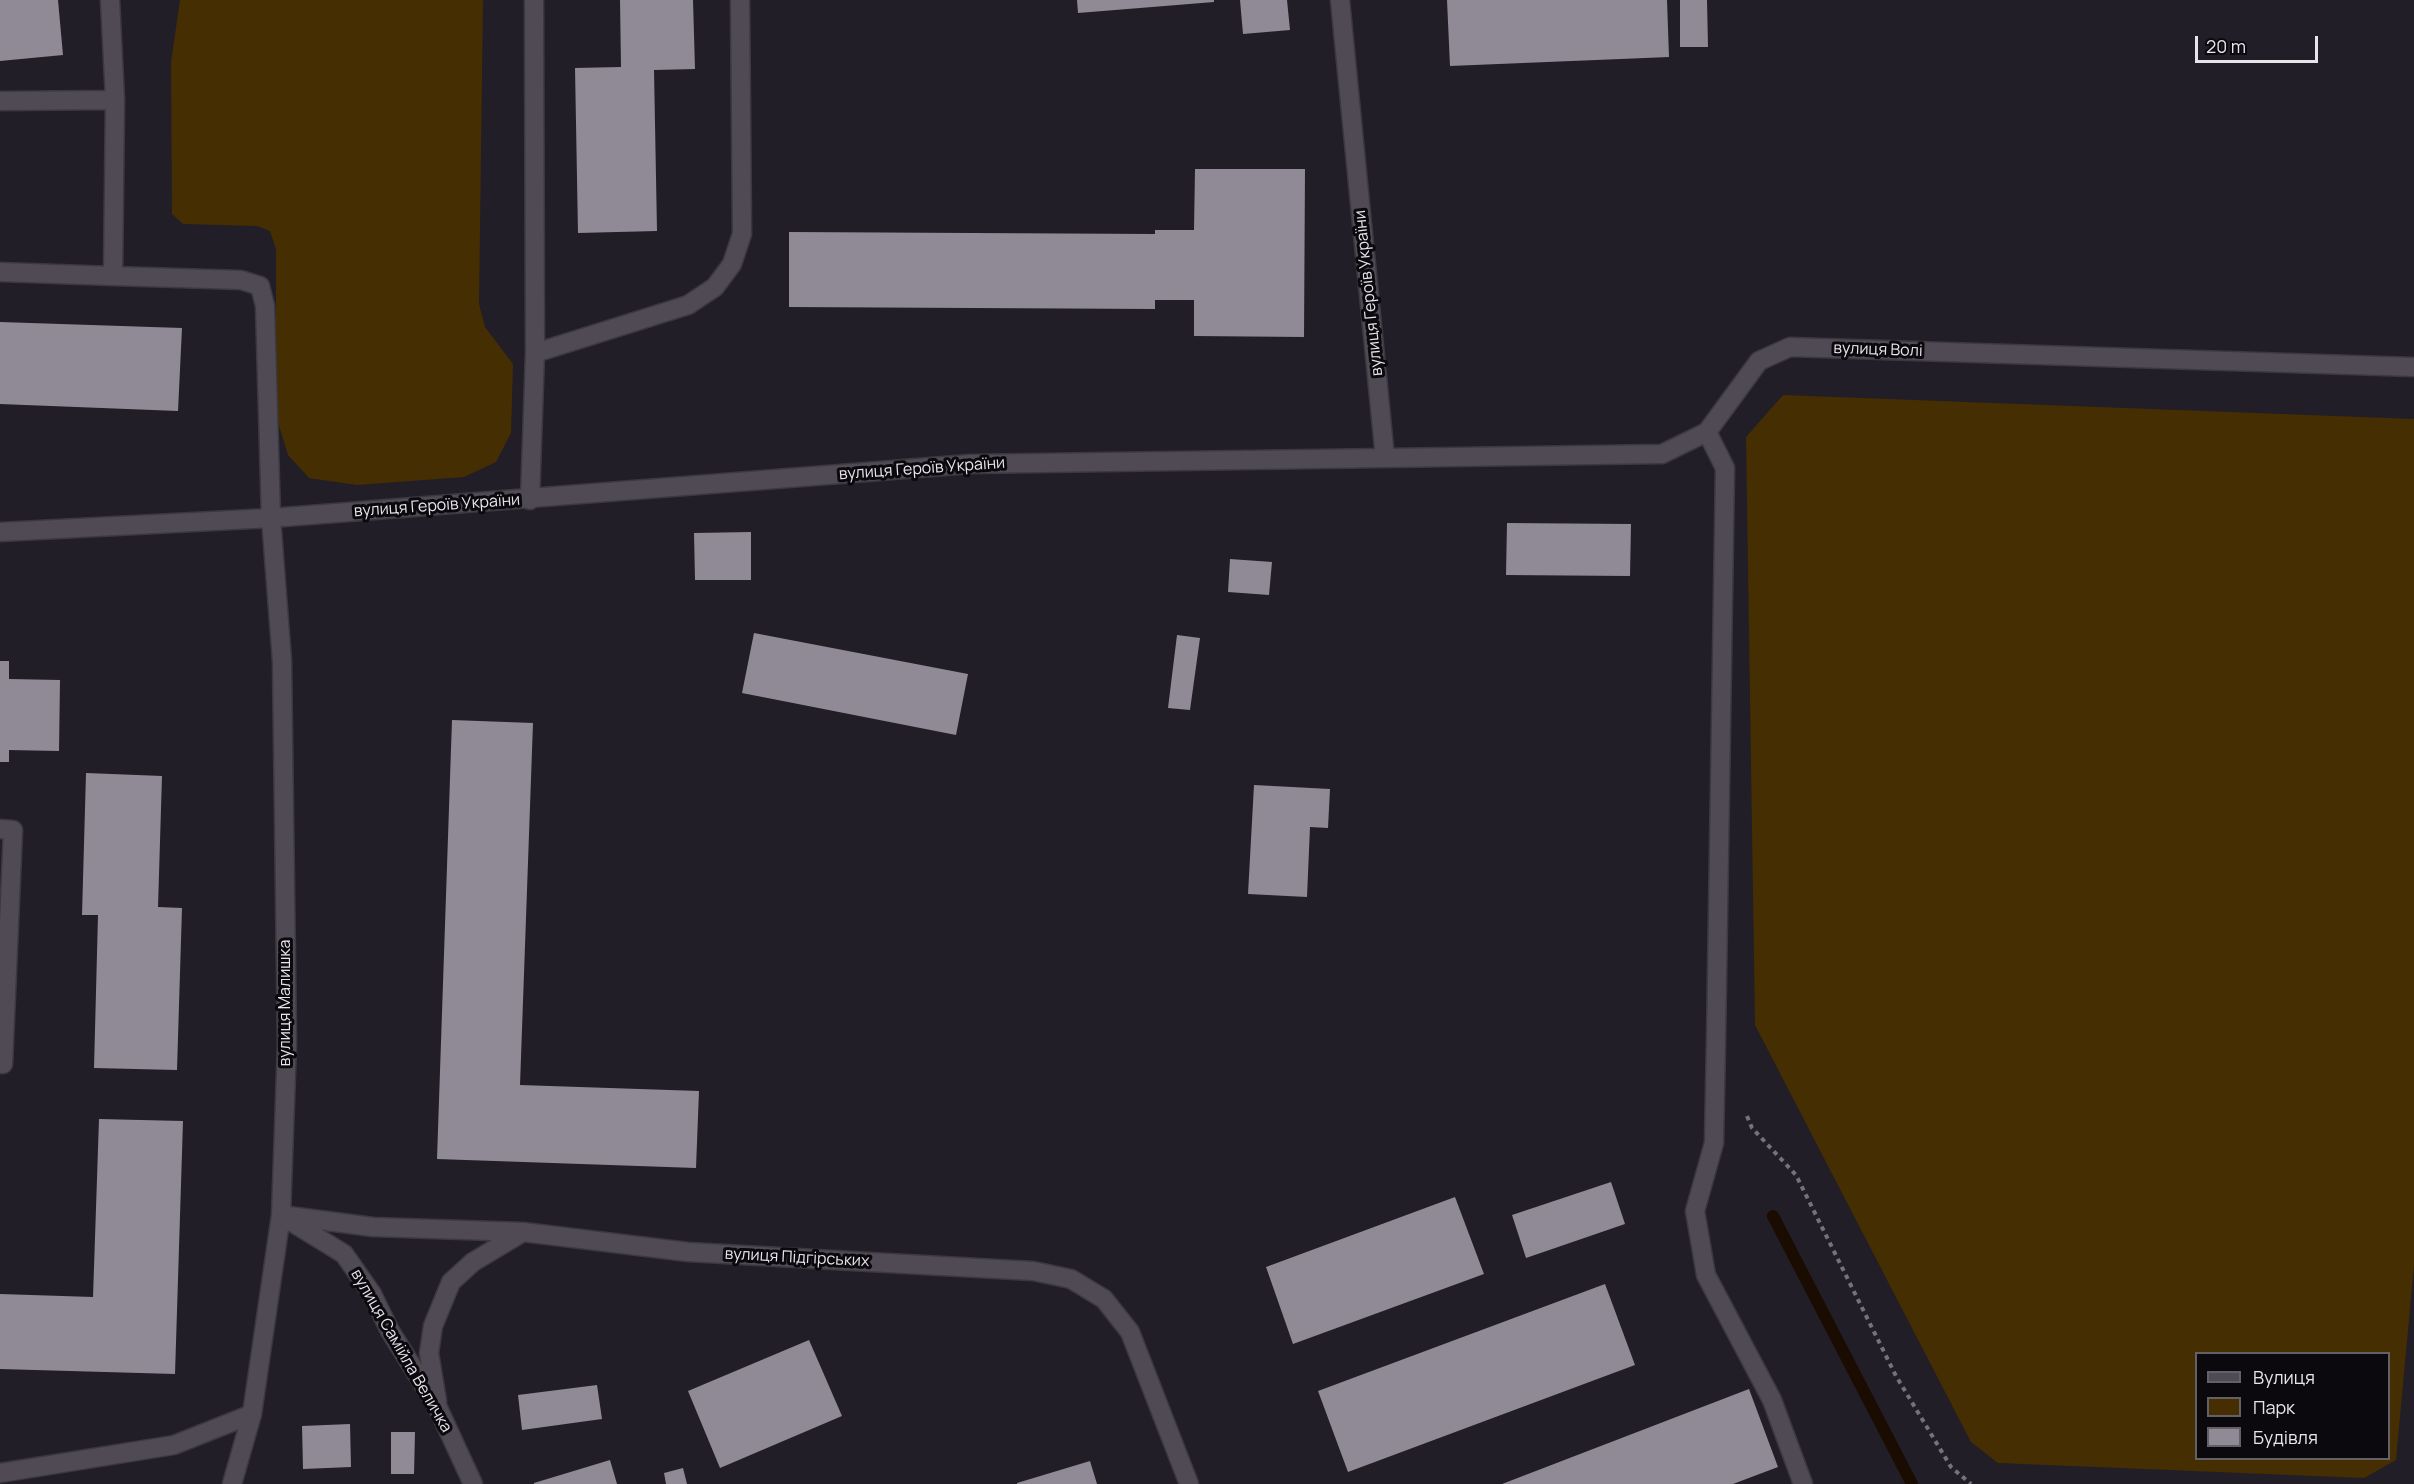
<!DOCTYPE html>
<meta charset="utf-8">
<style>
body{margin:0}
#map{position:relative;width:2414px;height:1484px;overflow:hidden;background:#221e27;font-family:Manrope,sans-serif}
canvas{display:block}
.legend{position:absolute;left:2195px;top:1352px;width:195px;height:108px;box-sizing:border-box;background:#0b090d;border:2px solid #636165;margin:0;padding:8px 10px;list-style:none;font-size:18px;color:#e7e4ea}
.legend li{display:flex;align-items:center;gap:12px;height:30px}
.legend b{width:30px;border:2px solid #636165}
.scale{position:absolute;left:2195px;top:36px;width:123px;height:27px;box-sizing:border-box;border:3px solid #e7e4ea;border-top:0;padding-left:8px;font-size:18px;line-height:21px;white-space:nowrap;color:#e7e4ea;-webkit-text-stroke:4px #0b090d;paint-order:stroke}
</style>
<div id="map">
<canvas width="2414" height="1484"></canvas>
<ul class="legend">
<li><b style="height:8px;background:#4f4a54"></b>Вулиця</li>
<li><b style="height:16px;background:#452e01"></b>Парк</li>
<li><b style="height:16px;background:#908a96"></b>Будівля</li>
</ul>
<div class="scale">20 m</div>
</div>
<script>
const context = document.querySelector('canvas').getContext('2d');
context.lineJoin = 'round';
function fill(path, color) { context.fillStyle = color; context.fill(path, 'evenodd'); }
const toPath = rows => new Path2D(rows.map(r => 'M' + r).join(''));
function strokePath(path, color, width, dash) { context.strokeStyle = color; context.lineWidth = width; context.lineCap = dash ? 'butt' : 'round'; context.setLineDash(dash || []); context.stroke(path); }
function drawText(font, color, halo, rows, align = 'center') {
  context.font = font + ' Manrope,sans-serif'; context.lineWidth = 6; context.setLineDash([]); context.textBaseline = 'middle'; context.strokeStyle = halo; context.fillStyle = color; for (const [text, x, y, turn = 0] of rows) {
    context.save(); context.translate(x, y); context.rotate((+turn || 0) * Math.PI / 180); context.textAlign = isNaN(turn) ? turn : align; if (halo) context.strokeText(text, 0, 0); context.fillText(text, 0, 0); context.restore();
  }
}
fill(toPath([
 [180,0,483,0,479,304,485,327,513,364,511,433,496,462,464,477,357,485,309,478,288,455,276,416,276,249,270,231,257,226,183,224,172,214,171,62],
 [1783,395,2414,419,2414,1265,2396,1460,2364,1478,1998,1463,1971,1442,1755,1025,1746,437],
 [2196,1354,2388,1354,2388,1458,2196,1458]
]), '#452e01');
strokePath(toPath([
 [1773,1216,1912,1484]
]), '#1a0c00', 12);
fill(toPath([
 [0,0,58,0,63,55,0,61],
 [620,0,693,0,695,69,654,70,657,231,578,233,575,68,621,67],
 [1077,0,1214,0,1214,2,1078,13],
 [1240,0,1287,0,1290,30,1243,34],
 [1447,0,1667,0,1669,57,1450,66],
 [1680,0,1707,0,1708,47,1680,47],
 [1195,169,1305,169,1304,337,1194,336,1194,300,1155,300,1155,309,789,307,789,232,1155,234,1155,230,1194,230],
 [0,322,182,328,178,411,0,404],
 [1507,523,1631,524,1630,576,1506,575],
 [751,532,751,580,695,580,694,533],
 [1230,559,1272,562,1269,595,1228,592],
 [754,633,968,674,956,735,742,693],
 [1177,635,1200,638,1190,710,1168,708],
 [0,661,9,661,9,679,60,680,59,751,9,750,9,762,0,762],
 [452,720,533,723,520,1085,699,1091,696,1168,437,1159],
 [86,773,162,776,158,907,182,908,177,1070,94,1068,98,915,82,915],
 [1254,785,1330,789,1328,828,1310,827,1307,897,1248,894],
 [99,1119,183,1121,175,1374,0,1369,0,1294,93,1297],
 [1611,1182,1625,1224,1526,1258,1512,1215],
 [1455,1197,1484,1274,1293,1344,1266,1267],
 [1605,1284,1635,1365,1348,1472,1318,1391],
 [809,1340,842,1416,720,1468,688,1391],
 [597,1385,602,1419,522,1430,518,1395],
 [1749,1389,1778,1467,1733,1484,1502,1484],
 [350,1424,351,1467,303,1469,302,1426],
 [391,1432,415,1432,414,1474,391,1474],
 [610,1460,617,1484,534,1484,534,1483],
 [1090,1461,1097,1484,1017,1484,1017,1483],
 [683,1468,687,1484,666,1484,664,1473]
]), '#908a96');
const minor = toPath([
 [110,0,115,100,113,276,241,280,260,286,265,306,271,518,282,661,287,1044,281,1215,252,1414,232,1484],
 [0,101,115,100],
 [0,272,113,276],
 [535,353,688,305,715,287,732,264,742,234,740,0],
 [1707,432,1725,468,1716,1040,1714,1143,1695,1211,1706,1275,1772,1400,1803,1484],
 [1385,458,1662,454,1707,432,1759,361,1790,347,2414,367],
 [530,500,535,353,534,0],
 [0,532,271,518,970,464,1385,458,1340,0],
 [0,829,13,830,3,1064,0,1064],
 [281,1215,373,1227,523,1232,688,1252,1033,1271,1071,1279,1104,1299,1130,1332,1189,1484],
 [287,1219,344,1254,372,1294,390,1331,438,1408,473,1484],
 [437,1401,429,1353,433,1326,451,1282,473,1262,523,1232],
 [0,1473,174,1445,252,1414]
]);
strokePath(minor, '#3c3840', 21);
strokePath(toPath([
 [1747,1116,1752,1128,1796,1175,1896,1376,1951,1467,1971,1484]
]), '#76727a', 4, [4.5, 4.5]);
strokePath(minor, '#4f4a54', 18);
drawText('16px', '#e7e4ea', '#0b090d', [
 ["вулиця Героїв України",1369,293,-96],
 ["вулиця Волі",1878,350,2],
 ["вулиця Героїв України",922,469,-4],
 ["вулиця Героїв України",437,506,-4],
 ["вулиця Малишка",286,1003,-90],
 ["вулиця Підгірських",797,1258,3],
 ["вулиця Самійла Величка",401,1351,60]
]);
</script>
